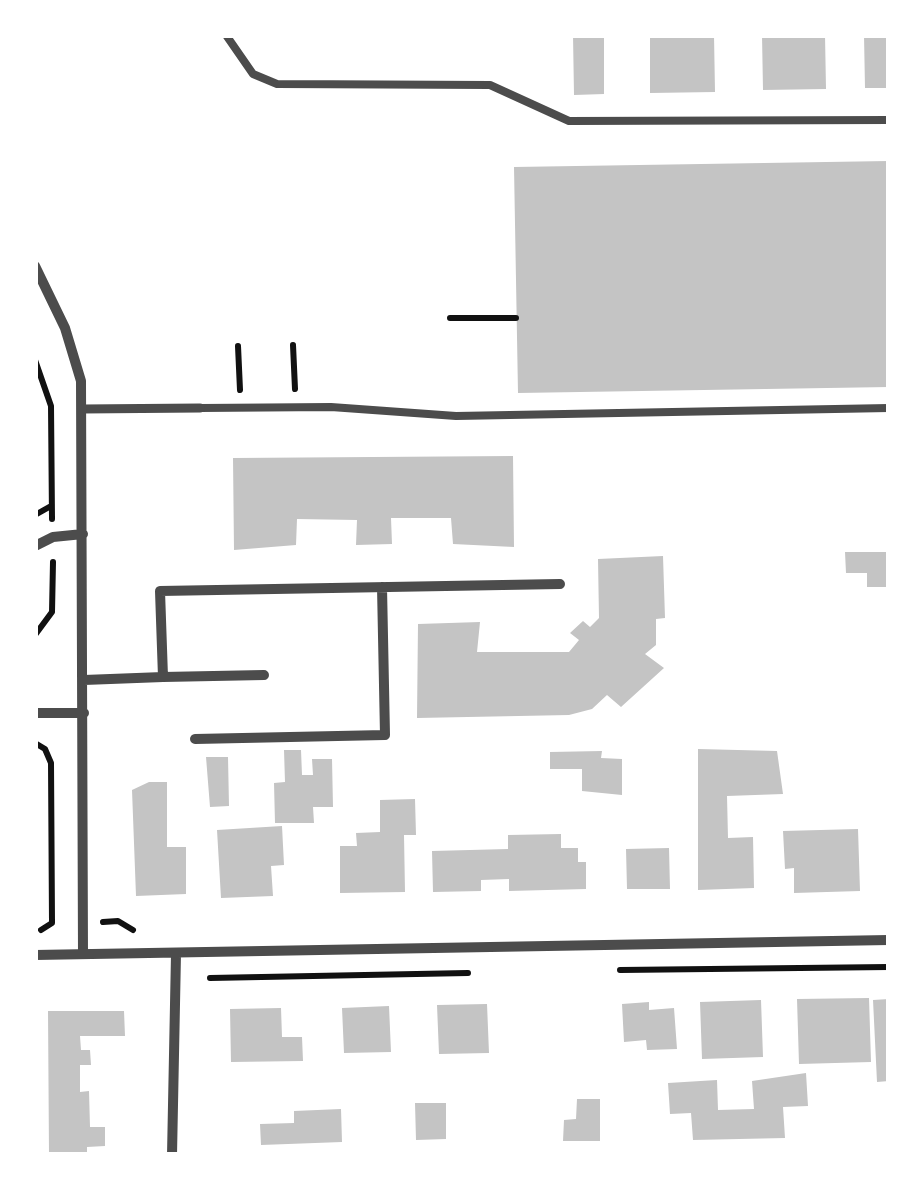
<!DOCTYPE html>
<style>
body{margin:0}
#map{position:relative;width:924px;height:1190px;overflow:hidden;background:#fff;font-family:"Alegreya Sans",sans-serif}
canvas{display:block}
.frame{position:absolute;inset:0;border:38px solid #fff;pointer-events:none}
</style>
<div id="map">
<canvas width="924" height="1190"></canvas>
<div class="frame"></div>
</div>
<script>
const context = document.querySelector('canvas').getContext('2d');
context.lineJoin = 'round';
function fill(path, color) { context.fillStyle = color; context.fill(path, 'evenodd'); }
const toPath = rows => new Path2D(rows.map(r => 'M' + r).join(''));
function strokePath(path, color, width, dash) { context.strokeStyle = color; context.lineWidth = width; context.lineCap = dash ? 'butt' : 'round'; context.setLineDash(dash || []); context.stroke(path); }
fill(toPath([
 [573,35,604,35,604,94,574,95],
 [650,35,714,35,715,92,650,93],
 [762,35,825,35,826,89,763,90],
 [864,35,889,35,889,88,865,88],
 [889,161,889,387,518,393,514,167],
 [513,456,514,547,453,544,451,518,391,518,392,544,356,545,357,520,297,519,296,545,234,550,233,458],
 [845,552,889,552,889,587,867,587,867,573,846,573],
 [663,556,665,618,656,619,656,645,645,654,664,668,621,707,607,695,592,709,569,715,417,718,418,624,480,622,477,652,569,652,579,640,570,633,583,621,590,627,599,618,598,559],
 [698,749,777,751,783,794,727,796,728,838,753,837,754,888,698,890],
 [284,750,301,750,302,775,313,775,312,759,332,759,333,807,313,807,314,823,275,823,274,783,285,782],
 [602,751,601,758,622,759,622,795,582,791,582,769,550,769,550,752],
 [206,757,228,757,229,806,210,807],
 [149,782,167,782,167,847,186,847,186,894,136,896,132,790],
 [415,799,416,835,404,835,405,892,340,893,340,846,357,846,356,833,380,832,380,800],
 [282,826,284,865,271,866,273,896,221,898,217,830],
 [858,829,860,891,794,893,794,868,785,869,783,831],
 [561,834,561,848,578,848,578,862,586,862,586,889,509,891,509,879,481,880,481,891,433,892,432,851,508,849,508,835],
 [669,848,670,889,627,889,626,849],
 [869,998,871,1062,799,1064,797,999],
 [889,999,889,1081,877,1082,873,1000],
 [761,1000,763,1057,702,1059,700,1002],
 [649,1002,649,1010,674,1008,677,1049,647,1050,646,1040,624,1042,622,1004],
 [487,1004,489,1053,439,1054,437,1005],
 [389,1006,391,1052,344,1053,342,1008],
 [281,1008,282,1037,302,1037,303,1061,231,1062,230,1009],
 [48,1011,124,1011,125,1036,80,1036,81,1050,90,1050,91,1065,80,1065,80,1092,89,1091,90,1127,105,1127,105,1146,87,1147,87,1155,49,1155],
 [806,1073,808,1106,783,1107,785,1138,693,1140,691,1113,670,1114,668,1083,717,1080,718,1110,754,1109,752,1081],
 [577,1099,600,1099,600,1141,563,1141,564,1120,576,1119],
 [415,1103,446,1103,446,1139,416,1140],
 [341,1109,342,1142,261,1145,260,1124,294,1123,294,1111]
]), '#c4c4c4');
strokePath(toPath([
 [450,318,516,318],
 [293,345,295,389],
 [238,346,240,390],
 [35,360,51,406,52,519],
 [35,515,51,506],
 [35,635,52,612,53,562],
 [35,743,45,749,51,763,52,923,41,930],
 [103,922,118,921,133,930],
 [620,970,889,967],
 [210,978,468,973]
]), '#111', 6);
strokePath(toPath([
 [226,35,253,74,277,84,490,85,569,121,889,120],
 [200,408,331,407,456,416,889,408]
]), '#4c4c4c', 8);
strokePath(toPath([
 [83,409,200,408]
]), '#4c4c4c', 9);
strokePath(toPath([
 [35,266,65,328,81,381,83,954],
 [35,546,53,537,83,534],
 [163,677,264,675],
 [84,680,163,677,160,591,560,584],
 [35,713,84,713],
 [195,739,385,735,382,587],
 [35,955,889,940],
 [172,1155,176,954]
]), '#4c4c4c', 10);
</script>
